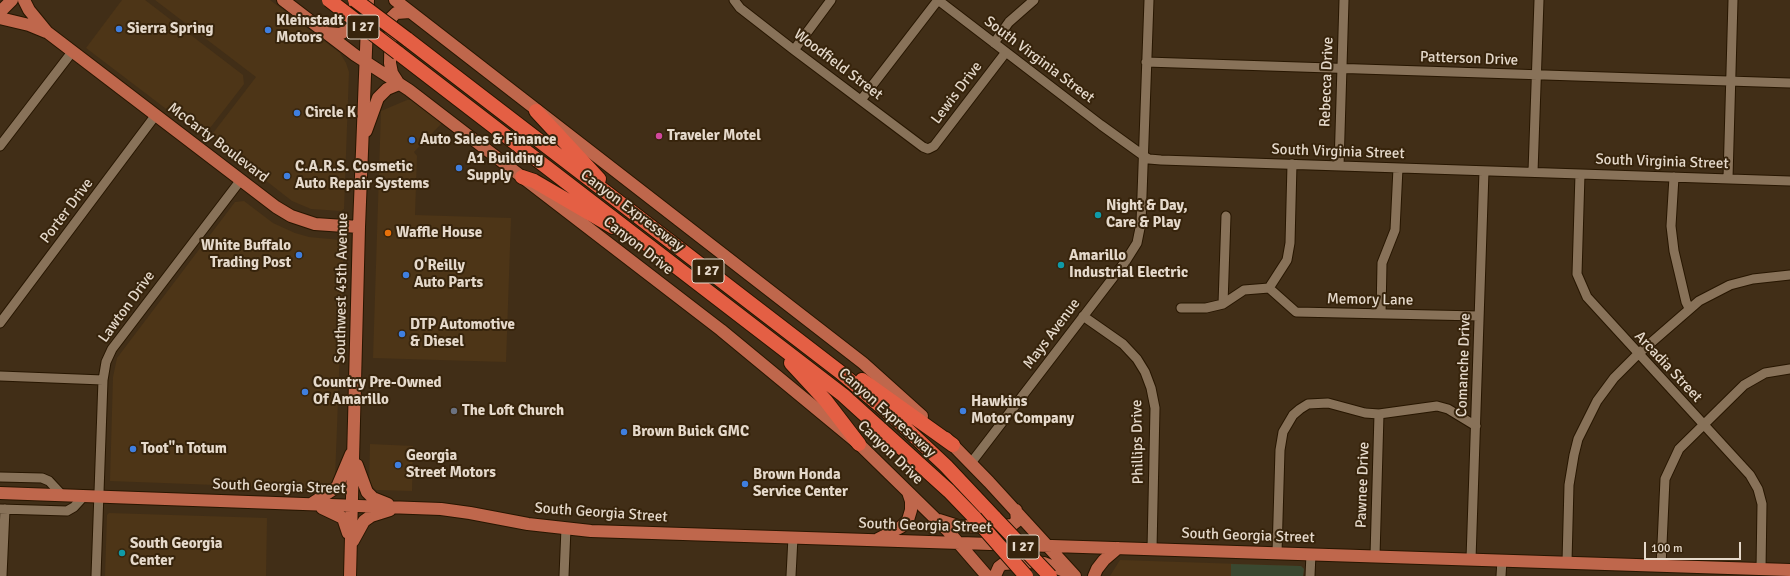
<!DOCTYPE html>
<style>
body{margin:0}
#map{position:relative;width:1790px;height:576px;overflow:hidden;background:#412e17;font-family:Signika,sans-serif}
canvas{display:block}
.scale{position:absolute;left:1644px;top:542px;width:97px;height:18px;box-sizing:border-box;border:2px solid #e5d9cb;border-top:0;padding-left:5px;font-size:12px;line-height:14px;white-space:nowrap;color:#e5d9cb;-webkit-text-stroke:3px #37240c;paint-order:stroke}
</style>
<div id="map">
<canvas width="1790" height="576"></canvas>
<div class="scale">100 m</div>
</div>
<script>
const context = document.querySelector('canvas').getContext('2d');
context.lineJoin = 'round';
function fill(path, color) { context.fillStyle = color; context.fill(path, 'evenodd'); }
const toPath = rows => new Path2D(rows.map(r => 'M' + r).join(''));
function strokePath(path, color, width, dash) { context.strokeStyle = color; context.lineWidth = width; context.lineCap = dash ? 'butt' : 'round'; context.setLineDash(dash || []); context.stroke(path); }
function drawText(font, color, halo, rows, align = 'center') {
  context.font = font + ' Signika,sans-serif'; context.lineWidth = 4; context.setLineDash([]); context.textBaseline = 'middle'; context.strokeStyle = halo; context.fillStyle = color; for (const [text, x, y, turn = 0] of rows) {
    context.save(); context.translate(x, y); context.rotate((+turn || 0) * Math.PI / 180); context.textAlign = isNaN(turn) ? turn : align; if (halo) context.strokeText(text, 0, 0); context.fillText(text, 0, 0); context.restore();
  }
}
fill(toPath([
 [122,0,145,0,243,75,244,84,203,137,86,48],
 [155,0,270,0,340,53,346,63,349,72,344,209,341,211,311,209,292,201,210,137,256,77],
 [407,100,413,100,442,123,414,152,417,156,415,215,511,218,506,362,373,358,381,111],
 [244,201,273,223,295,233,309,237,341,240,344,243,335,479,327,487,321,489,110,481,113,377,117,358,235,202],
 [370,444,413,446,412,491,376,490,369,483],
 [109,513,267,518,266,576,105,576,107,515],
 [1120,560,1301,566,1304,569,1303,576,1110,576]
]), '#4d3517');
fill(toPath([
 [1231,564,1301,566,1304,569,1303,576,1231,576]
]), '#3a4830');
const minor = toPath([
 [734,0,740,8,794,50,923,147,928,149,934,146,1006,52],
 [938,0,1101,125,1144,156,1149,159,1161,160,1790,181],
 [994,43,1009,22,1034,0],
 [794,50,831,0],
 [1146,62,1790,83],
 [861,100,938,0],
 [0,146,72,52],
 [1292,164,1290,243,1287,260,1269,288,1296,312,1479,316],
 [1339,166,1344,0],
 [1533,172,1539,0],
 [1580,174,1577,274,1587,297,1750,475,1758,489,1762,504,1761,569],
 [1674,177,1671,226,1674,251,1686,302,1689,308],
 [1728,178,1733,0],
 [1223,304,1226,216],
 [1181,308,1206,308,1223,304,1244,290,1269,288],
 [1381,314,1382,263,1395,230,1398,168],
 [1083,316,1123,344,1137,359,1145,372,1151,388,1155,408,1152,549],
 [0,323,155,116],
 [0,376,103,380],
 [971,463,1125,262,1137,243,1141,223,1149,0],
 [0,477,42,478,49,481,62,495],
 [0,509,67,511,74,507,84,496],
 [1277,553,1280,450,1283,432,1293,415,1300,409,1308,404,1328,403,1365,413,1379,414,1437,406,1448,409,1476,426],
 [1375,556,1379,414],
 [1471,559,1484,171],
 [1567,562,1569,485,1574,455,1578,439,1597,401,1614,378,1638,354,1699,301,1730,285,1753,279,1790,275],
 [1661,566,1665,479,1679,449,1744,385,1765,373,1790,369],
 [2,576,5,509],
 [96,576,103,380,106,362,112,349,240,181],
 [564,576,566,528],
 [791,576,793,537],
 [1310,576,1311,554],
 [1501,576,1502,560]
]);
const major = toPath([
 [24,0,29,10,47,32,276,207,291,216,315,224,359,227],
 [283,0,355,55,409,90,721,330,859,444,948,531,987,576],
 [395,0,863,363,922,416],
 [0,12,12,0],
 [0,18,29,25,46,32],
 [326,33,340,34,352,28,354,22,355,0],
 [366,131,378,98,387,89,399,84,392,73,390,63,391,18,396,13,410,12],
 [946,438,989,482,1075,576],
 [357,465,367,492,373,498,388,504],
 [0,493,441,509,470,513,528,524,591,531,1790,570],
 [311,504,337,487,351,454],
 [322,508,343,518,348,533],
 [939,520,958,526,990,527,1012,525,1017,521,1016,510],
 [878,539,901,527,908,520,911,510,911,501,908,492],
 [353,541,364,521,371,516,390,510],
 [350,576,359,227,368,0],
 [995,576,999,567,1003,564,1031,562,1044,563,1072,574],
 [1094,576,1097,569,1104,560,1118,548]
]);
const highway = toPath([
 [407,39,840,372,897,420,946,466,995,518],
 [398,53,843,395,949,491,975,518],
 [536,111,599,179],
 [522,177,534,181,613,227],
 [791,363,826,401,859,444],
 [862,380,953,445]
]);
strokePath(minor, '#271601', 11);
strokePath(major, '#271601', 14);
strokePath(highway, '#271601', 16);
strokePath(minor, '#887259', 9);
strokePath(major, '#bf674c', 12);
strokePath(highway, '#e45f44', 14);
const highwayBridge = toPath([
 [329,0,398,53],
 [355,0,407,39],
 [975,518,1026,576],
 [995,518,1050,576]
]);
strokePath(highwayBridge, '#271601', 16, []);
strokePath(highwayBridge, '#e45f44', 14);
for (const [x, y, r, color] of [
 [119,29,4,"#3f7fe0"],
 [268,30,4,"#3f7fe0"],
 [297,113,4,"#3f7fe0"],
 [659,136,4,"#d1479c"],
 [412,140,4,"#3f7fe0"],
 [459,168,4,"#3f7fe0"],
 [287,176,4,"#3f7fe0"],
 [1098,215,4,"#0f9aa8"],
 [388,233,4,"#e8710a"],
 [299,255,4,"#3f7fe0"],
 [1061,265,4,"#0f9aa8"],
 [406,275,4,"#3f7fe0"],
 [402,334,4,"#3f7fe0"],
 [305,392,4,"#3f7fe0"],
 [454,411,4,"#6b7280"],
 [963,411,4,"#3f7fe0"],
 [624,432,4,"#3f7fe0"],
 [133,449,4,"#3f7fe0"],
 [398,465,4,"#3f7fe0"],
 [745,484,4,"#3f7fe0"],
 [122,553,4,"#0f9aa8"]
]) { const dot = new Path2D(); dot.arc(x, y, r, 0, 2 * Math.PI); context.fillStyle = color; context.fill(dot); strokePath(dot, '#37240c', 1.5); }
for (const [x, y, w] of [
 [363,27,32],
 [708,271,32],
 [1023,547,32]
]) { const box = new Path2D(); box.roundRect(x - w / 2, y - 12, w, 24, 3); context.fillStyle = '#37240c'; context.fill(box); strokePath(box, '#e5d9cb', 1); }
drawText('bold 14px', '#e5d9cb', null, [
 ["I 27",363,27],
 ["I 27",708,271],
 ["I 27",1023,547]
]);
drawText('bold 15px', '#e5d9cb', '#37240c', [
 ["Kleinstadt",276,21],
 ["Motors",276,38],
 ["Sierra Spring",127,29],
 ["Circle K",305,113],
 ["Traveler Motel",667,136],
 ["Auto Sales & Finance",420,140],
 ["A1 Building",467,159],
 ["Supply",467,176],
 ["C.A.R.S. Cosmetic",295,167],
 ["Auto Repair Systems",295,184],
 ["Night & Day,",1106,206],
 ["Care & Play",1106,223],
 ["Waffle House",396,233],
 ["White Buffalo",291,246,"right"],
 ["Trading Post",291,263,"right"],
 ["Amarillo",1069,256],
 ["Industrial Electric",1069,273],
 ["O'Reilly",414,266],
 ["Auto Parts",414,283],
 ["DTP Automotive",410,325],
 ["& Diesel",410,342],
 ["Country Pre-Owned",313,383],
 ["Of Amarillo",313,400],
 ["Hawkins",971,402],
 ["Motor Company",971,419],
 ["The Loft Church",462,411],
 ["Brown Buick GMC",632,432],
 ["Toot\"n Totum",141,449],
 ["Georgia",406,456],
 ["Street Motors",406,473],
 ["Brown Honda",753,475],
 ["Service Center",753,492],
 ["South Georgia",130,544],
 ["Center",130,561]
], 'left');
drawText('15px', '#e5d9cb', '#37240c', [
 ["Patterson Drive",1469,59,2],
 ["South Virginia Street",1039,60,37],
 ["Woodfield Street",838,65,37],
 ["Rebecca Drive",1327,82,-88],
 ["Lewis Drive",957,93,-53],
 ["McCarty Boulevard",218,143,37],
 ["South Virginia Street",1338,152,2],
 ["South Virginia Street",1662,162,2],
 ["Porter Drive",67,211,-53],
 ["Canyon Expressway",632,211,37],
 ["Canyon Drive",638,246,38],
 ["Southwest 45th Avenue",342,288,-89],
 ["Memory Lane",1370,300,1],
 ["Lawton Drive",127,307,-54],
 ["Mays Avenue",1052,334,-53],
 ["Comanche Drive",1464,365,-88],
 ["Arcadia Street",1668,367,47],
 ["Canyon Expressway",887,413,42],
 ["Phillips Drive",1138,442,-91],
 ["Canyon Drive",890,453,44],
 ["Pawnee Drive",1363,485,-88],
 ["South Georgia Street",279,487,2],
 ["South Georgia Street",601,513,4],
 ["South Georgia Street",925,526,2],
 ["South Georgia Street",1248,536,2]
]);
</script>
